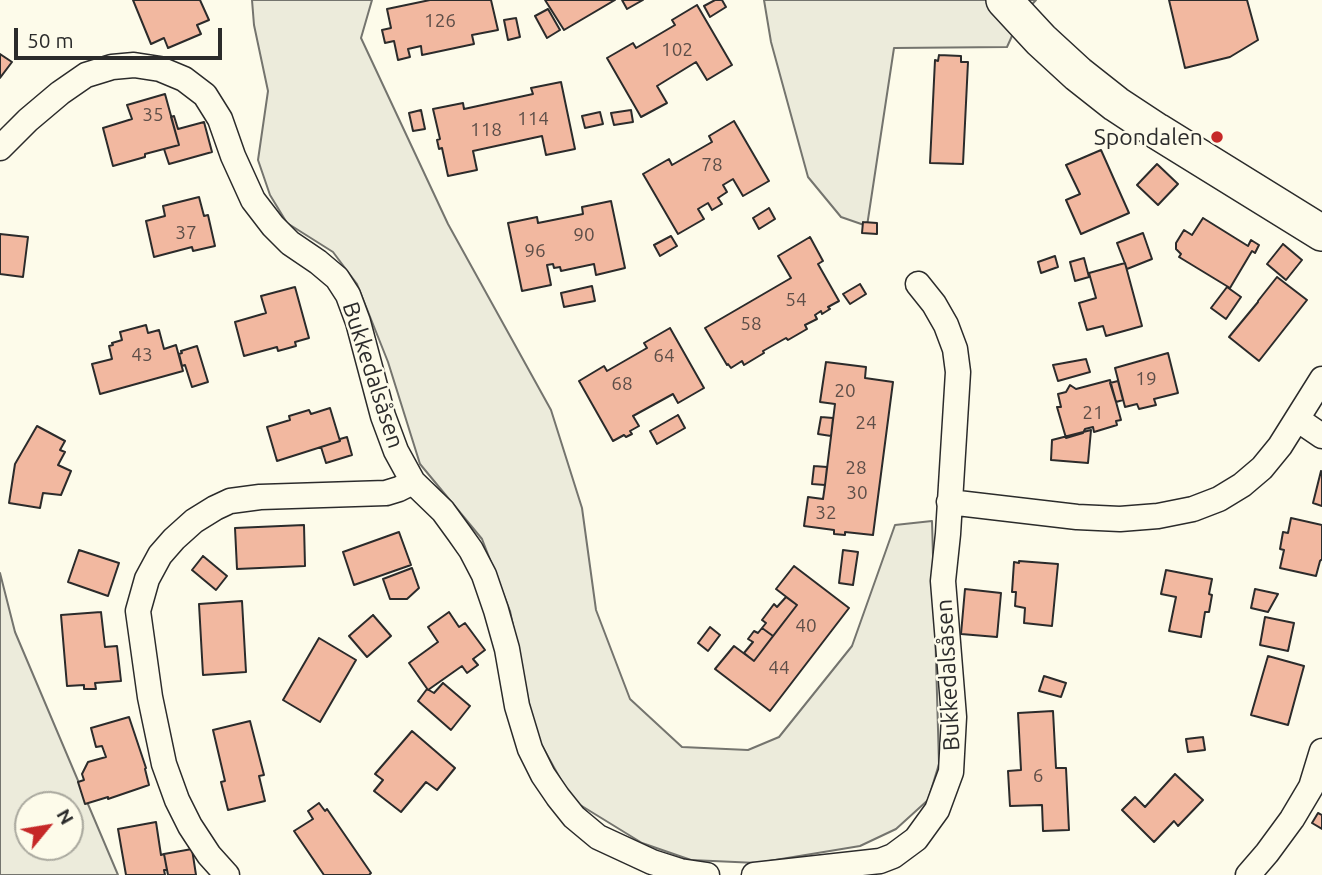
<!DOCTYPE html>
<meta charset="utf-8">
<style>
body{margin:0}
#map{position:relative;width:1322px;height:875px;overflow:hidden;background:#fdfbea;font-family:Ubuntu,sans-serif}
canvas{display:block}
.north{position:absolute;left:14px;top:791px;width:70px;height:70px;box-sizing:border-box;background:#fdfbea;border:2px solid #a9a89e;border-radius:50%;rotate:60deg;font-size:19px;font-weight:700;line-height:28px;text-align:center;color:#2b2b2b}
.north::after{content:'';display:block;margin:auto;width:24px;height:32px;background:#c62828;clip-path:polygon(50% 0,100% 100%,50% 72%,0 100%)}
.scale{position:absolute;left:14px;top:28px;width:208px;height:32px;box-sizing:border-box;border:4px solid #2b2b2b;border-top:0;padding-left:9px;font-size:21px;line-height:24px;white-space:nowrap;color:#2b2b2b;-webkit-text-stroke:5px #fdfbea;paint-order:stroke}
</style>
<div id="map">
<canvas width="1322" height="875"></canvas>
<div class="north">N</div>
<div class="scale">50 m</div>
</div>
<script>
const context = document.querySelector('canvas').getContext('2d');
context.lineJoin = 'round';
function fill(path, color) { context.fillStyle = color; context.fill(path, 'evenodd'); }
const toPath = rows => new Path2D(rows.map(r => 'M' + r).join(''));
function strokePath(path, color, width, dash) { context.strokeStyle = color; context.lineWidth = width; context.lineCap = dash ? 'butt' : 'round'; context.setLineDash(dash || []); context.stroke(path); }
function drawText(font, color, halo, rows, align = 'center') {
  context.font = font + ' Ubuntu,sans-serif'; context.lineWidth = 5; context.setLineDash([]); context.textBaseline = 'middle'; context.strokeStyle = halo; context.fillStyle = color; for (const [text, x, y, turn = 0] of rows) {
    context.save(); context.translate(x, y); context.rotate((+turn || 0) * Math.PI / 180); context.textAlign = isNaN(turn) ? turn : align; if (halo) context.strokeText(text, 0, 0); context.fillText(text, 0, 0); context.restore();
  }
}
const green = toPath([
 [252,0,372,0,361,38,448,224,551,410,582,508,596,610,630,699,682,747,748,750,779,737,852,646,895,525,932,521,939,764,928,800,896,829,860,846,757,863,691,860,642,843,572,800,535,733,510,611,482,539,420,464,388,362,357,284,333,252,287,223,270,195,258,160,268,91,254,25,252,0],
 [764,0,1036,0,1021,16,1007,47,894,48,867,226,841,217,808,177,771,42,764,0],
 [0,573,15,632,118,875,0,875,0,573],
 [28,805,70,805,70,847,28,847,28,805]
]);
fill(green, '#ecebdb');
strokePath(green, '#74746e', 2);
const building = toPath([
 [133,0,200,0,209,20,197,25,201,34,168,48,164,38,151,44,133,0],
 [430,0,491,0,498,30,472,35,474,44,422,55,421,46,408,49,410,57,398,60,394,41,385,43,382,30,391,28,387,9,430,0],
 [545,0,615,0,564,30,545,0],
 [622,0,643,0,627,9,622,0],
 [715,0,722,0,726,7,710,17,704,6,715,0],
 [1169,0,1247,0,1258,40,1230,57,1185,68,1169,0],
 [697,5,732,65,707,80,696,62,657,86,667,103,641,117,607,58,633,43,636,48,675,25,672,20,697,5],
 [548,9,560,30,547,38,535,16,548,9],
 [516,18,520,37,508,40,504,20,516,18],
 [0,54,12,62,0,78,0,54],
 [939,55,961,56,961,62,968,62,963,164,930,163,935,60,938,61,939,55],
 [561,82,575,149,546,155,542,136,473,151,477,170,448,176,442,148,439,149,437,140,440,139,433,109,463,103,464,109,533,94,531,88,561,82],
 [165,94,179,145,145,154,145,157,113,166,103,128,132,119,127,105,165,94],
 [421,110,425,129,413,131,409,113,421,110],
 [631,110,633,122,614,125,611,113,631,110],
 [600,112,603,124,585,128,582,116,600,112],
 [174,116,178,129,204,122,212,152,169,164,164,149,179,145,171,117,174,116],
 [734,121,769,181,743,196,733,179,723,185,727,192,718,198,722,204,712,210,708,203,698,209,704,219,678,234,643,174,669,159,672,165,712,142,709,136,734,121],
 [1101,150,1129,213,1081,234,1066,200,1080,194,1066,165,1101,150],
 [1157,164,1178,184,1158,205,1137,185,1157,164],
 [199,197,204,216,208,215,215,246,193,251,192,247,154,257,146,221,165,216,163,206,199,197],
 [611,201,625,268,596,275,594,264,561,271,560,267,554,268,553,264,547,265,551,285,522,291,508,223,537,217,538,223,583,214,582,207,611,201],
 [769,208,775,219,759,229,753,218,769,208],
 [1203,218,1248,246,1251,240,1259,245,1255,253,1252,251,1230,288,1179,257,1181,254,1176,249,1176,243,1184,230,1192,235,1203,218],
 [863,222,877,223,877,234,862,233,863,222],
 [1143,233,1152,259,1127,269,1117,243,1143,233],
 [0,234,28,237,23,277,0,274,0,234],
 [671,236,677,246,660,256,654,245,671,236],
 [810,237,823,261,818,264,839,301,828,307,830,309,822,314,821,311,815,315,817,319,805,325,807,329,788,340,786,338,763,351,764,353,744,365,742,361,731,368,728,364,727,365,705,328,791,278,778,256,810,237],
 [1283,244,1302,260,1286,280,1267,264,1283,244],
 [1055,256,1058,267,1041,273,1038,262,1055,256],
 [1084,258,1089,277,1075,281,1070,262,1084,258],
 [1125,263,1142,326,1106,336,1103,326,1087,330,1079,303,1096,298,1089,273,1125,263],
 [1277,277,1307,300,1259,361,1229,337,1258,302,1258,301,1277,277],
 [860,284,866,294,850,304,843,294,860,284],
 [592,286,595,301,564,307,561,293,592,286],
 [295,287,309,338,295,342,296,346,278,351,277,347,244,356,235,322,266,313,261,296,295,287],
 [1227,287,1241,297,1226,319,1211,308,1227,287],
 [146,325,148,333,159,330,164,349,176,345,183,371,100,394,92,364,112,359,109,346,113,345,112,343,122,340,120,332,146,325],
 [670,328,704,388,678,403,673,394,633,416,639,426,630,431,632,434,626,437,624,435,613,441,579,381,604,366,607,371,647,348,644,343,670,328],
 [197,346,208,382,192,387,185,365,182,366,179,354,182,353,181,351,197,346],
 [1168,353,1178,393,1154,399,1156,405,1139,409,1137,404,1125,407,1115,368,1168,353],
 [1086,359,1090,372,1058,381,1053,365,1086,359],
 [826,362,866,367,865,378,893,382,873,535,845,532,845,535,834,534,834,530,804,526,808,497,823,499,825,485,835,404,820,402,826,362],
 [1110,380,1121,420,1116,421,1117,425,1094,432,1093,427,1085,429,1083,433,1066,438,1057,407,1061,407,1058,394,1066,392,1070,385,1076,389,1110,380],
 [1118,381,1123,400,1116,402,1110,383,1118,381],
 [330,408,340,441,277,461,267,427,290,420,289,416,309,410,311,414,330,408],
 [678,415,685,428,657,444,650,431,678,415],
 [821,417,833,418,831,436,818,434,821,417],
 [37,426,65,441,60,450,65,452,58,465,71,471,61,495,43,493,40,508,9,503,15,464,37,426],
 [1091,430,1088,463,1051,460,1052,440,1091,430],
 [347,437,352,455,326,463,321,447,340,441,340,439,347,437],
 [814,466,827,467,825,485,812,484,814,466],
 [1321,471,1322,472,1322,506,1313,503,1321,471],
 [1291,518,1322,525,1322,559,1320,561,1316,576,1280,568,1284,550,1280,549,1283,532,1288,533,1291,518],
 [304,525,305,566,237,569,235,528,304,525],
 [399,532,411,565,354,585,343,552,399,532],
 [79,550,119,563,108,596,68,582,79,550],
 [843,550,858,552,853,585,839,583,843,550],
 [203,556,227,576,216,590,192,570,203,556],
 [1019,561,1058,564,1052,626,1024,623,1025,608,1015,606,1016,592,1012,592,1014,562,1019,563,1019,561],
 [794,566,849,608,770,711,715,669,734,646,754,661,797,605,776,589,794,566],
 [412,568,419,588,407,599,390,599,383,579,412,568],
 [1166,570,1212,579,1209,594,1212,595,1209,612,1205,612,1201,637,1169,631,1176,597,1161,594,1166,570],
 [965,589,1001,593,997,637,961,634,965,589],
 [1255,589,1278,594,1268,612,1251,608,1255,589],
 [786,597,797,605,773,636,762,628,766,623,762,620,774,604,777,607,786,597],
 [242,601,246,672,203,675,199,604,242,601],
 [101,612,105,647,117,646,121,681,95,683,96,689,84,689,84,685,67,686,61,615,101,612],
 [449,612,459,627,465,623,485,650,473,659,478,665,467,673,462,666,428,690,409,663,438,642,428,627,449,612],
 [373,615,391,636,367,657,349,636,373,615],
 [1265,617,1294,623,1288,651,1260,645,1265,617],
 [710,627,720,635,708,651,698,643,710,627],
 [762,628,773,636,754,661,744,653,753,642,748,639,754,631,758,633,762,628],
 [319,638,356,660,320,722,283,700,319,638],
 [1268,656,1304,666,1288,725,1251,715,1268,656],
 [1044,676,1066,683,1061,697,1039,691,1044,676],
 [443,683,470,706,451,730,418,701,427,689,434,693,443,683],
 [1053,711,1056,768,1066,768,1069,830,1043,831,1042,805,1010,806,1008,771,1021,770,1018,713,1053,711],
 [129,717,146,768,145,769,149,785,108,799,108,797,85,804,78,782,84,780,82,774,88,762,106,757,102,746,96,747,91,728,129,717],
 [250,721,264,775,259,776,265,801,228,810,221,782,225,781,213,730,250,721],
 [412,731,455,768,437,790,426,782,401,812,374,791,383,780,375,774,412,731],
 [1203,737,1205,750,1188,752,1186,739,1203,737],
 [1175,774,1203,800,1178,826,1174,821,1154,842,1122,810,1135,797,1145,807,1175,774],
 [319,803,325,811,327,809,371,873,369,875,324,875,294,831,313,819,308,811,319,803],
 [1318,813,1322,815,1322,829,1312,823,1318,813],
 [156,822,161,855,164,854,167,870,164,870,165,875,126,875,118,829,156,822],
 [192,849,196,875,168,875,164,854,192,849]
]);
fill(building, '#f2b8a0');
strokePath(building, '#2b2b2b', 2);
const minor = toPath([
 [0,148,28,120,60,93,86,75,112,67,134,65,160,69,184,79,205,95,220,119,233,156,253,200,273,226,290,243,318,262,337,278,348,295,358,322,383,416,396,451,413,482,443,511,459,533,471,550,484,575,496,610,507,649,517,706,530,749,543,775,558,797,574,817,598,837,652,862,680,871,707,875],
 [1297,419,1322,436],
 [949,502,1077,517,1120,519,1158,516,1193,509,1219,499,1242,485,1262,468,1280,446,1322,379],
 [227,875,209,855,190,826,177,800,164,764,150,697,138,611,147,579,160,555,174,539,194,521,215,508,230,501,260,497,386,493,399,489,413,482],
 [754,875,880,861,893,856,916,839,937,810,951,772,954,717,943,581,948,534,958,372,955,349,946,325,934,304,918,284],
 [1248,875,1267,853,1292,819,1311,787,1322,751]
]);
const secondary = toPath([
 [1004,0,1041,40,1078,74,1116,104,1157,131,1322,233]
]);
strokePath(minor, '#2b2b2b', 27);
strokePath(secondary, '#2b2b2b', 38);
strokePath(minor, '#fdfbea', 24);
strokePath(secondary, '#fdfbea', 35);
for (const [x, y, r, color] of [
 [1217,137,7,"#c62828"]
]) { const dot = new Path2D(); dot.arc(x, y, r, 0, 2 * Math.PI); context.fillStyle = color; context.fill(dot); strokePath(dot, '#fdfbea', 2.5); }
drawText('19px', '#5d4e48', null, [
 ["126",440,21],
 ["102",677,50],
 ["35",153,115],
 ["114",533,119],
 ["118",486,130],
 ["78",712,165],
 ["37",186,233],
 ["90",584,235],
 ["96",535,251],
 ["54",796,300],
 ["58",751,324],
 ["43",142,355],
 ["64",664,356],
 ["19",1146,379],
 ["68",622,384],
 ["20",845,391],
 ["21",1093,413],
 ["24",866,423],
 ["28",856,468],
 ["30",857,493],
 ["32",826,513],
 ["40",806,626],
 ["44",779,668],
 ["6",1038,776]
]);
drawText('23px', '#2b2b2b', '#fdfbea', [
 ["Spondalen",1203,137]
], 'right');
drawText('23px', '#2b2b2b', '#fdfbea', [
 ["Bukkedalsåsen",373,375,72],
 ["Bukkedalsåsen",948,675,-93]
]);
</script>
